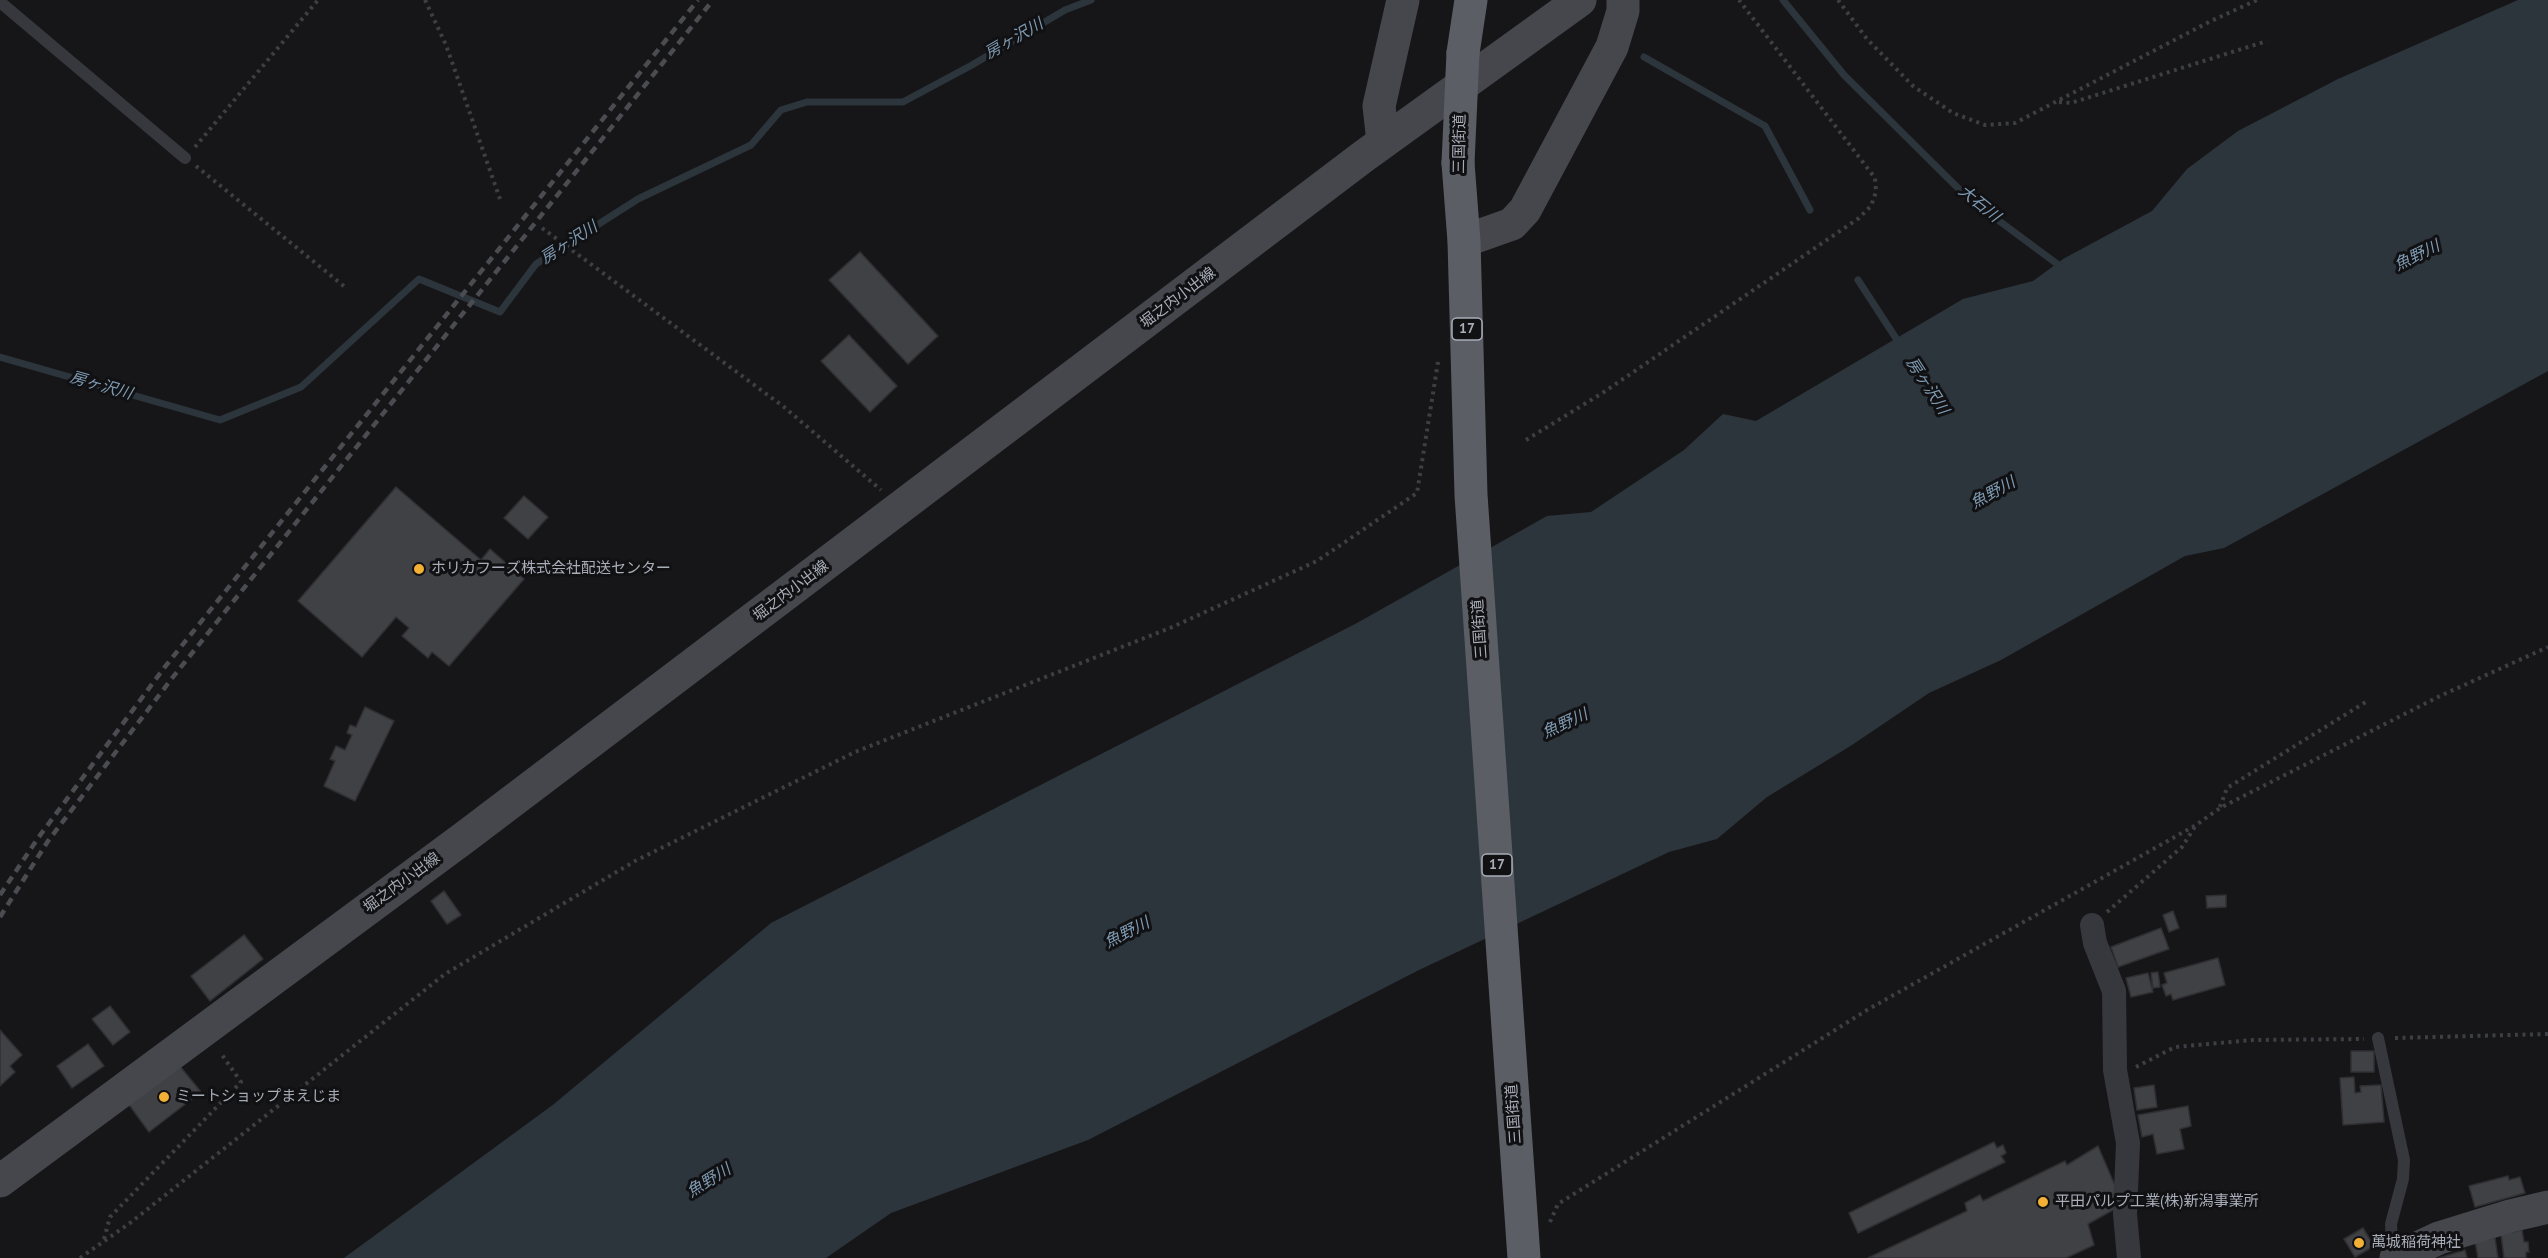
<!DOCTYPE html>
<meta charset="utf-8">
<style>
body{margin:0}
canvas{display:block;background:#161618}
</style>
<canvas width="2548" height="1258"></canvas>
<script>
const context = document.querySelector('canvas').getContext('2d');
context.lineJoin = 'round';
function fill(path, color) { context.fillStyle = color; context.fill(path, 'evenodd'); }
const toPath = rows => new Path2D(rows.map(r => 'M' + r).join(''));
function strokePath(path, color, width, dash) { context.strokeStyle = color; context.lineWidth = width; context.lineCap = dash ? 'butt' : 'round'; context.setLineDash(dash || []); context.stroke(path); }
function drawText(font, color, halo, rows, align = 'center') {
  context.font = font + ' "PT Sans","Noto Sans JP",sans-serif'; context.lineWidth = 6; context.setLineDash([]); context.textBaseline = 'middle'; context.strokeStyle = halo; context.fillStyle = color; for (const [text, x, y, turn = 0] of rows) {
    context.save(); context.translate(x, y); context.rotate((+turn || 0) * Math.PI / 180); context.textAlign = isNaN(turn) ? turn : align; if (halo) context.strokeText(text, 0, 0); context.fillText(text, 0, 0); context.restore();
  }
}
fill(toPath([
 [2518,0,2548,0,2548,371,2224,548,2185,556,2001,660,1929,693,1852,745,1767,797,1717,839,1669,852,1419,970,1088,1140,891,1213,826,1258,344,1258,554,1104,771,923,1357,623,1547,516,1591,512,1684,450,1723,414,1756,421,1963,299,2033,281,2063,259,2152,211,2187,169,2238,131,2338,79]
]), '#2c353c');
strokePath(toPath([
 [1783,0,1844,75,1967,197,2064,269],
 [1644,57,1765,126,1810,210],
 [1858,280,1901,346],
 [0,357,220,420,301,387,419,279,500,312,536,264,638,199,751,145,781,110,807,102,903,102,972,65,1065,10,1091,0]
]), '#2c353c', 7);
const building = toPath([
 [860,252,938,336,908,364,829,280,860,252],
 [849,335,897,386,870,412,821,361,849,335],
 [396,487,481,560,490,549,524,579,449,666,432,652,428,658,402,636,409,628,396,617,362,657,298,601,396,487],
 [524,496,548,517,528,539,504,518,524,496],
 [365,707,394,721,355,801,324,786,335,761,330,759,336,746,345,750,352,735,347,733,350,725,356,727,365,707],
 [444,891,461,915,447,924,431,901,444,891],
 [2226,895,2226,907,2207,908,2206,896,2226,895],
 [2173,911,2179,928,2169,932,2163,915,2173,911],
 [2161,928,2169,949,2118,967,2111,947,2161,928],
 [244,935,263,959,210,1001,191,976,244,935],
 [2218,958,2225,985,2173,1000,2171,994,2166,996,2162,985,2167,983,2164,973,2218,958],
 [2158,972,2160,987,2153,988,2151,973,2158,972],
 [2148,973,2153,992,2131,997,2126,978,2148,973],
 [110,1006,130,1032,113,1045,92,1019,110,1006],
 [0,1030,22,1055,10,1066,15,1072,0,1086,0,1030],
 [88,1044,104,1066,72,1088,57,1066,88,1044],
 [2351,1051,2374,1051,2374,1072,2351,1072,2351,1051],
 [179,1065,201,1092,149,1132,127,1102,179,1065],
 [2354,1077,2355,1093,2361,1092,2360,1086,2381,1085,2384,1122,2343,1125,2340,1078,2354,1077],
 [2154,1085,2157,1107,2137,1110,2134,1088,2154,1085],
 [2188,1106,2191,1126,2180,1129,2184,1149,2157,1154,2153,1134,2142,1137,2138,1115,2188,1106],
 [1994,1142,1997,1148,2003,1145,2006,1153,2001,1156,2005,1162,1858,1233,1849,1213,1994,1142],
 [2098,1146,2116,1188,2120,1206,2088,1224,2094,1245,2066,1258,1868,1258,1967,1211,1965,1203,1980,1195,1983,1201,2065,1161,2067,1165,2098,1146],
 [2508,1176,2509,1180,2520,1177,2525,1193,2475,1207,2469,1186,2508,1176],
 [2363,1228,2374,1246,2355,1257,2344,1239,2363,1228],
 [2522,1230,2524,1242,2528,1242,2529,1252,2526,1252,2526,1258,2504,1258,2501,1234,2522,1230],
 [2495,1238,2498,1258,2478,1258,2475,1241,2495,1238],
 [2465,1250,2467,1258,2439,1258,2465,1250]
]);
fill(building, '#404145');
strokePath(building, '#303034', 1.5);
strokePath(toPath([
 [425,0,446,45,500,199],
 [1838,0,1867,39,1913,86,1953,113,1985,125,2015,123,2209,22,2257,0],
 [2059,102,2071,103,2267,41],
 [195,147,318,0],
 [196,166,345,287],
 [542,228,784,407,881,490],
 [1526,440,1604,392,1859,218,1871,206,1876,192,1875,178,1739,0],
 [2220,807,2227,788,2369,700],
 [2107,912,2182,847,2196,825],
 [2395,1038,2548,1034],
 [2136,1067,2175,1047,2253,1040,2364,1039],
 [1550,1222,1558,1204,1867,1010,2196,825,2220,808,2440,696,2548,647],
 [104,1239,110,1217,241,1082,220,1052],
 [80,1258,130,1223,445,974,635,861,855,752,1170,628,1317,561,1417,493,1438,362]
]), '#3d3f44', 4, [3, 4.5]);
strokePath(toPath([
 [0,2,185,158],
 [2378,1038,2404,1160,2403,1179,2391,1224,2393,1257]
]), '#37383d', 12);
strokePath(toPath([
 [2092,925,2095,943,2114,991,2115,1070,2128,1143,2125,1214,2129,1258]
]), '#37383d', 24);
strokePath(toPath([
 [1368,153,1383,142,1379,106,1403,0],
 [1464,241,1512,224,1525,210,1612,47,1623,11,1623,0],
 [0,1181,465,837,1364,156,1580,0],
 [2396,1258,2439,1238,2510,1216,2548,1207]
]), '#45474d', 33);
strokePath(toPath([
 [1463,53,1471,0],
 [1458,163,1464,241,1471,495,1524,1258]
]), '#5b5e65', 33);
strokePath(toPath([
 [0,895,38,838,164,668,698,0],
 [0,917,48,841,173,677,713,0]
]), '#4a4c52', 4.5, [8, 6]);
strokePath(toPath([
 [1458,163,1463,53]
]), '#5b5e65', 33);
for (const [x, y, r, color] of [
 [419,569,6,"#f2b134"],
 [164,1097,6,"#f2b134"],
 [2043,1202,6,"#f2b134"],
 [2359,1243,6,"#f2b134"]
]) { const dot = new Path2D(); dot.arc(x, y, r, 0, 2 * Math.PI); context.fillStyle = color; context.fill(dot); strokePath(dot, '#111113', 2); }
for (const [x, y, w] of [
 [1467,329,30],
 [1497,865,30]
]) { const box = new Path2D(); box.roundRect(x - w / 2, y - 11, w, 22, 4.5); context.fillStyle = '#111113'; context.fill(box); strokePath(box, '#a8adb8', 1.5); }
drawText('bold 14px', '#a8adb8', null, [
 ["17",1467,329],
 ["17",1497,865]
]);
drawText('15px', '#a8adb8', '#111113', [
 ["三国街道",1460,144,-89],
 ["堀之内小出線",1178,298,-37],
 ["堀之内小出線",791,591,-37],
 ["三国街道",1480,629,-94],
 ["堀之内小出線",402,883,-36],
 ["三国街道",1514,1114,-94]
]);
drawText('15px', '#a8adb8', '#111113', [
 ["ホリカフーズ株式会社配送センター",431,569],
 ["ミートショップまえじま",176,1097],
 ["平田パルプ工業(株)新潟事業所",2055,1202],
 ["萬城稲荷神社",2371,1243]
], 'left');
drawText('italic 16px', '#7f9bb3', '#111113', [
 ["房ヶ沢川",1014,39,-30],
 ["大石川",1979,204,39],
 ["房ヶ沢川",569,243,-33],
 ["魚野川",2417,256,-26],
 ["房ヶ沢川",101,386,16],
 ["房ヶ沢川",1927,386,57],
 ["魚野川",1993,493,-29],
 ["魚野川",1565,724,-25],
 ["魚野川",1127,933,-27],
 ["魚野川",709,1181,-32]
]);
</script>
